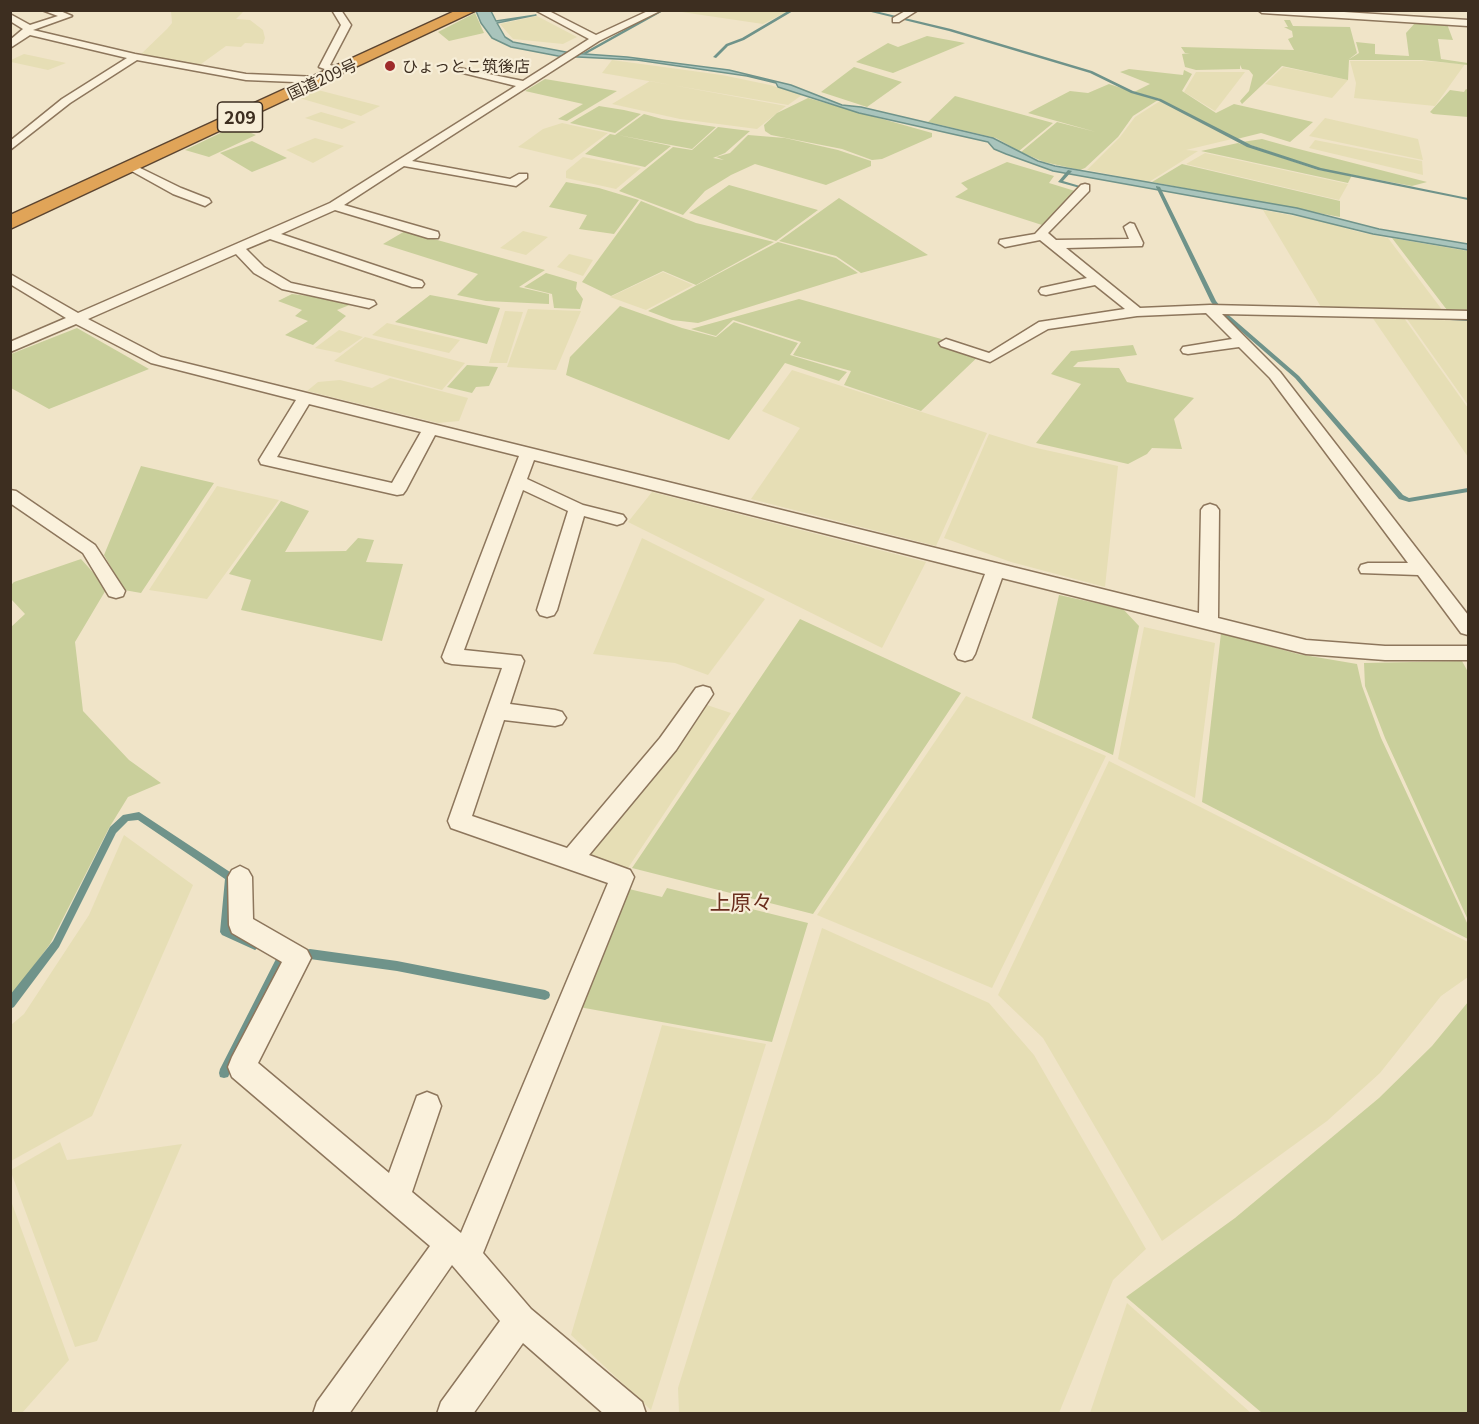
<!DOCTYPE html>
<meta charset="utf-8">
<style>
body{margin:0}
#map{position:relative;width:1479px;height:1424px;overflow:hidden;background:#f0e4c8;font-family:Georgia,serif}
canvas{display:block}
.frame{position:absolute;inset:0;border:12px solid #3d2e20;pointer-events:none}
</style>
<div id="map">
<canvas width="1479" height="1424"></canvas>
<div class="frame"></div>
</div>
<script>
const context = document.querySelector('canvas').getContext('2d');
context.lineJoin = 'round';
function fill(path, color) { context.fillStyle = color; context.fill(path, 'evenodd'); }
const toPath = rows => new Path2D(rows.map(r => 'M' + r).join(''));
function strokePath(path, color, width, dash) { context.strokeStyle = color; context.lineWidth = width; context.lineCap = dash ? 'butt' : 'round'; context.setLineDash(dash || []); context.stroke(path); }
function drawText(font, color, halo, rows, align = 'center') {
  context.font = font + ' Georgia,"Noto Sans JP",serif'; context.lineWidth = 4.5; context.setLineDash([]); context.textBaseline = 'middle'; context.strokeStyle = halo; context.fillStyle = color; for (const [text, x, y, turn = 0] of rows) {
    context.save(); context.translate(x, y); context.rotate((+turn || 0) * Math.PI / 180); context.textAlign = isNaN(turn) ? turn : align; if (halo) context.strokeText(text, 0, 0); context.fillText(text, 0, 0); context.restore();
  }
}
fill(toPath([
 [778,10,787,12,763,24,675,11],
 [171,11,242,11,243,12,236,19,250,20,263,30,265,38,263,44,245,43,241,47,226,46,197,67,139,56,167,29,172,23],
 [537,16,577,37,563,44,513,39,500,24],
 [24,54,66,63,48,70,11,62,11,60],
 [612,60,722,75,770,85,802,95,788,105,602,73],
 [1350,61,1423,61,1465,64,1435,106,1354,98,1356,83],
 [1283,67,1348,80,1332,98,1265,84],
 [1196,72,1245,72,1215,111,1184,92],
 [650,81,786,106,757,129,680,119,612,104],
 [314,89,380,106,361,116,296,97],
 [1160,101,1232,139,1186,150,1198,151,1149,182,1087,170,1120,137,1135,117],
 [321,112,356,122,342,129,305,118],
 [1325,118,1418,139,1423,160,1309,136],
 [562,123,608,133,572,160,518,147,543,129],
 [315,138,344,146,313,163,286,150],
 [1315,140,1422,161,1423,175,1309,148],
 [1205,153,1348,184,1339,200,1186,164],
 [583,157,641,168,616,189,566,178,566,171],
 [1263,210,1322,221,1355,231,1388,238,1443,311,1321,307],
 [523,231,548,237,526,255,500,248],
 [569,254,593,260,583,276,557,267],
 [663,272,693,285,646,310,610,297],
 [528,309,581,311,556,370,507,367],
 [505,311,523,312,507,363,489,363],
 [1372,317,1404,318,1468,408,1468,457],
 [1407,319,1468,321,1468,405],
 [387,323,460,340,449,353,372,335],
 [339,330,363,337,340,353,315,348],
 [365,337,465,363,442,390,334,361],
 [792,370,987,433,936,546,751,499,800,428,762,411],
 [390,378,468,398,459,421,438,423,307,391,318,382,340,380,372,388],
 [989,434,1032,447,1118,466,1105,587,1011,562,944,538],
 [217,486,279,500,207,599,149,590],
 [652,492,926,562,882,648,628,522],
 [642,538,765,599,708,675,675,663,593,654],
 [1144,627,1215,643,1195,798,1118,759],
 [966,696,1106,756,992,988,817,915],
 [704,704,731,713,628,868,587,854],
 [1109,761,1468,942,1468,977,1441,996,1380,1073,1327,1121,1162,1241,1043,1038,998,995],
 [124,835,193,885,92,1116,11,1161,11,1025,24,1014,89,915],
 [822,928,989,1003,1034,1055,1146,1249,1113,1280,1059,1413,679,1413,678,1388],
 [662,1025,766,1044,651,1410,571,1335],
 [60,1142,67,1160,182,1144,97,1341,75,1347,11,1172,11,1170],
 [10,1198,69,1360,22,1413,11,1413],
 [1127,1303,1251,1413,1090,1413]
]), '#e6deb5');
fill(toPath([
 [475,13,484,33,449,41,438,32],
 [1284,20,1290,20,1293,26,1350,27,1357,53,1348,60,1359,53,1356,42,1375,44,1375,54,1409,56,1406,33,1415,23,1447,24,1453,40,1438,39,1441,59,1468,63,1468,65,1422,60,1349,60,1348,80,1282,66,1242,104,1240,101,1249,91,1253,75,1249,70,1242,69,1240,65,1240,69,1196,70,1185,67,1182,54,1190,53,1185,53,1181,47,1294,50,1288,39,1293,37,1292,31,1284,27,1288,27],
 [927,36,965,43,893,73,856,62,888,43,898,47],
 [854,67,902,82,867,107,821,92],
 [1129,69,1183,75,1184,70,1192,74,1182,91,1216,113,1234,104,1313,122,1290,142,1261,133,1237,139,1175,109,1160,99,1134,92,1150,84,1120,72],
 [545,79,617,91,567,121,558,119,583,104,525,91],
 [1109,84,1158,100,1133,116,1118,137,1085,168,1080,170,1044,162,1021,152,1057,122,1096,132,1028,113,1070,91,1088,93],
 [1466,89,1468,90,1468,117,1433,114,1430,112,1450,90,1464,92],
 [955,96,1053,123,1019,151,996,138,928,122],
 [808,98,932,133,932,137,882,159,872,160,842,149,771,135,765,131,764,125,777,113],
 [599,106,624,110,641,114,615,133,570,123],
 [644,114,662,119,716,127,692,149,618,135,671,146,645,167,585,154,610,134,615,135],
 [235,126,256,135,209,157,185,150],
 [718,127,750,131,725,153,713,158,724,160,716,157,730,153,748,135,785,138,838,150,871,161,871,166,826,185,755,164,731,175,705,191,683,215,619,191,673,147,692,150],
 [1262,139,1287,146,1427,182,1412,186,1320,169,1242,142],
 [252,141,287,158,252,172,220,153],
 [1238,143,1318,170,1352,175,1348,183,1201,151],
 [1007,162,1054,176,1049,183,1075,191,1042,225,955,197,968,189,961,183],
 [1182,164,1340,201,1340,217,1152,182],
 [566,182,599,188,639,200,614,234,579,229,587,215,549,207],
 [729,185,818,210,776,241,689,213],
 [839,198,928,255,861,273,836,256,779,241],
 [641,201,696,223,774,242,696,285,663,271,611,296,582,282],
 [405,231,545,270,519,287,549,294,549,304,486,301,457,295,478,274,383,244],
 [1392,238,1468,251,1468,311,1447,310],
 [778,242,836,258,858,273,698,323,672,320,648,311],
 [546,273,577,282,576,289,583,299,580,309,554,308,552,294,524,287],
 [292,294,348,301,352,304,337,310,346,316,313,345,285,335,308,321,295,316,302,310,278,301],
 [430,295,500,308,487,344,395,322],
 [799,299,984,351,921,411,844,385,851,371,793,355,801,342,733,320,716,336,691,329],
 [620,306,682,328,716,337,734,322,798,343,790,355,847,372,839,381,785,363,729,440,566,375,570,357],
 [77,328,149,369,49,409,11,388,11,354],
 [1133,345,1137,355,1078,362,1073,367,1119,368,1127,382,1194,398,1174,419,1182,449,1152,448,1147,454,1128,464,1036,443,1081,384,1051,374,1071,351],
 [467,365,498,367,489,386,476,387,472,393,447,387],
 [141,466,214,483,141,593,124,590,104,555],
 [281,501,309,511,285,552,346,551,358,538,374,540,366,562,403,564,382,641,241,610,251,580,229,574],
 [81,559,107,588,75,642,83,711,129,760,161,783,128,797,109,828,50,944,11,997,10,628,25,614,11,599,11,585,14,582],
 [1059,595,1123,609,1139,626,1113,755,1032,718],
 [800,619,961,693,813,914,632,868],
 [1221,633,1298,654,1357,664,1362,686,1381,738,1468,925,1468,939,1202,802],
 [1462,661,1468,672,1468,920,1385,738,1365,686,1364,663],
 [667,888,808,923,772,1042,579,1007,629,889,662,897],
 [1468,1002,1468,1413,1262,1413,1126,1297,1235,1218,1379,1098,1432,1046]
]), '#c9cf9b');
const water = toPath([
 [476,11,491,11,496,21,536,15,497,23,505,37,513,42,571,53,627,57,729,70,791,85,842,105,861,107,993,138,1038,161,1055,166,1297,208,1379,229,1468,244,1468,250,1373,234,1292,214,1053,171,1006,154,994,149,988,142,859,113,778,87,776,83,747,76,637,60,558,56,511,47,492,38,481,23,476,11]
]);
fill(water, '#a9c4bc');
strokePath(water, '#6f938a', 1.5);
fill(toPath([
 [660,10,665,10,586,54,583,53,660,10],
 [785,10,793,11,744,40,728,46,716,58,713,57,726,44,742,38,788,11,785,10],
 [863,10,871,10,951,29,1092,71,1133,91,1161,99,1251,145,1321,168,1468,198,1468,200,1318,170,1247,147,1159,101,1131,93,1090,73,949,31,863,10],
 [1068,170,1072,171,1063,181,1080,186,1080,188,1058,182,1068,170],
 [1156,186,1160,187,1216,301,1224,311,1299,376,1403,495,1409,498,1468,488,1468,492,1409,502,1399,499,1295,378,1220,313,1211,302,1156,187,1156,186],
 [1433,316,1468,317,1468,321,1431,319,1431,317,1433,316],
 [139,812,233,874,235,877,230,930,258,942,260,945,258,948,255,950,222,935,220,932,225,879,138,820,128,821,116,833,59,947,14,1007,10,1009,10,995,53,941,110,827,123,815,139,812],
 [310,949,397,961,545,990,549,992,550,995,549,998,545,1000,397,971,310,959,300,960,297,958,295,955,297,952,310,949],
 [278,950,286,954,287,957,286,960,228,1077,224,1078,220,1077,219,1073,220,1069,276,959,273,955,275,952,278,950]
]), '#6f938a');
const street = toPath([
 [42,10,58,10,72,16,33,30,135,54,246,74,319,77,324,80,319,83,246,80,137,60,70,103,10,150,10,141,62,99,127,58,30,35,10,48,10,40,23,29,10,21,10,14,30,25,58,16,42,10],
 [332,10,341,10,351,25,330,65,343,69,343,73,339,74,319,67,341,25,332,10],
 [535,10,547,10,596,35,650,10,662,10,599,41,412,161,510,179,519,174,527,174,527,178,516,186,404,166,344,205,438,232,439,235,438,238,428,238,335,210,281,234,422,281,424,284,422,287,412,287,270,239,246,249,264,267,291,283,374,301,376,304,369,308,282,289,254,273,236,254,88,319,161,357,1199,613,1201,510,1204,506,1210,504,1216,506,1219,510,1218,618,1306,640,1385,646,1468,646,1468,660,1385,660,1306,654,1002,578,975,654,972,659,965,661,958,659,955,654,985,574,534,460,527,479,583,505,623,515,626,519,623,523,617,525,584,516,557,610,554,615,547,617,540,615,537,610,568,511,523,490,464,650,521,656,524,661,510,704,555,710,562,712,566,718,562,724,555,726,504,720,472,816,567,848,660,738,696,688,703,686,710,688,713,694,676,750,589,855,630,870,634,877,483,1253,531,1309,642,1402,646,1414,604,1414,523,1343,473,1414,437,1414,441,1402,500,1321,452,1265,349,1414,313,1414,317,1402,430,1246,232,1077,228,1067,232,1057,282,962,232,933,229,925,228,877,232,870,240,866,248,870,252,877,253,919,307,950,311,958,258,1063,389,1173,417,1096,427,1092,437,1096,441,1106,412,1192,461,1233,608,883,451,828,448,821,502,668,452,664,445,662,442,657,519,456,435,435,406,490,403,494,397,495,261,464,259,460,296,400,151,363,76,324,10,352,10,342,66,318,10,284,10,274,78,313,330,203,516,86,459,72,459,68,523,81,589,39,535,10],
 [309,404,421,432,392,483,277,457,309,404],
 [907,10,918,10,899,22,893,22,893,18,907,10],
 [1258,10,1313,10,1468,20,1468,26,1262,13,1258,10],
 [132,164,181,188,209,199,211,202,205,206,173,194,128,169,128,165,132,164],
 [1085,184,1089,185,1089,191,1048,233,1056,240,1129,239,1124,227,1130,223,1134,224,1143,243,1142,246,1066,248,1140,308,1210,305,1468,311,1468,319,1222,314,1280,372,1468,615,1468,635,1461,633,1418,575,1361,573,1359,569,1361,565,1368,563,1408,563,1270,378,1239,347,1188,354,1183,353,1181,350,1183,347,1232,339,1206,313,1137,316,1048,329,990,362,941,346,939,343,946,339,989,353,1039,322,1125,309,1095,285,1046,295,1041,294,1039,291,1041,288,1087,278,1040,240,1005,247,999,243,1000,240,1035,234,1081,185,1085,184],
 [10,490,16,491,95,545,125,591,123,596,116,598,109,596,83,553,10,503,10,490]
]);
const highway = toPath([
 [457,10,477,10,10,229,10,215,457,10]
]);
strokePath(street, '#8d765c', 3);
strokePath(highway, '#5b4430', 3);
fill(street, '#faf1dc');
fill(highway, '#e0a458');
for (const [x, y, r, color] of [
 [390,66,6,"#9e2a2b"]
]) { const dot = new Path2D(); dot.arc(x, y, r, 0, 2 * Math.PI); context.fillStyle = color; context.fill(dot); strokePath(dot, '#f7eed8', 2); }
drawText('16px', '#3d2e20', '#f7eed8', [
 ["ひょっとこ筑後店",402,66]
], 'left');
drawText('16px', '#3d2e20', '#f7eed8', [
 ["国道209号",322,79,-25]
]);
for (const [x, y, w] of [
 [240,117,45]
]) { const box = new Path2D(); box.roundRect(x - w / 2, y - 15, w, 30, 4.5); context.fillStyle = '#f7eed8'; context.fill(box); strokePath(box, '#3d2e20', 1.5); }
drawText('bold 18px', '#3d2e20', null, [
 ["209",240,117]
]);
drawText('21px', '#6b2e1e', '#f7eed8', [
 ["上原々",741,902]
]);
</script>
